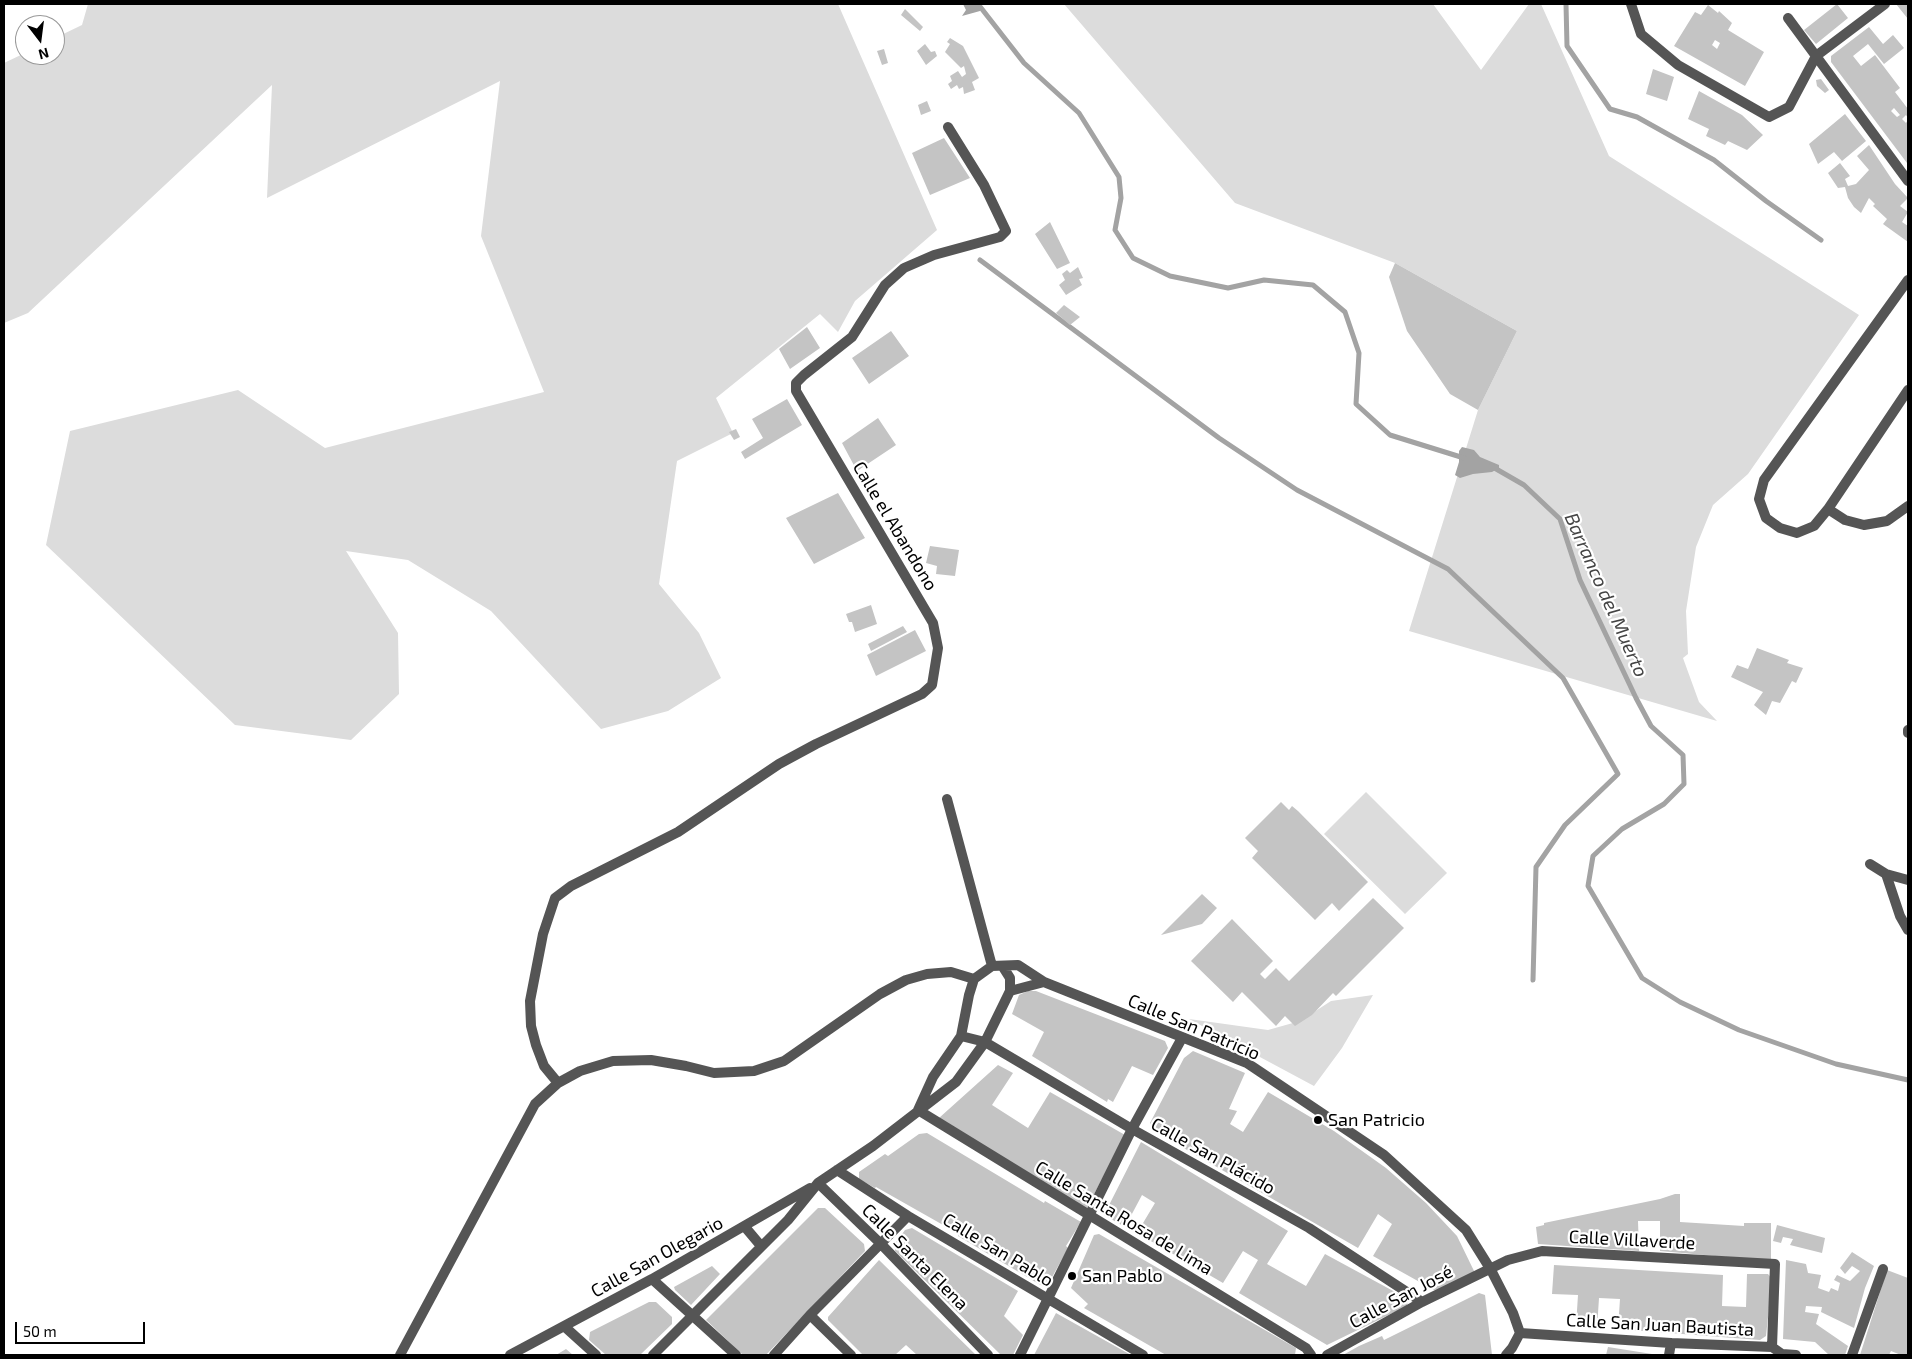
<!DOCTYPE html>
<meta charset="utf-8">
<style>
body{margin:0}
#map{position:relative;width:1912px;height:1359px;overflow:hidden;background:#fff;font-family:"Exo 2",sans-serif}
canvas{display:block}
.frame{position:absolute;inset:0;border:5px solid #000;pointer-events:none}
.north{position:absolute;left:15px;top:15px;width:50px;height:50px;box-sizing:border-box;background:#fff;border:1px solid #999;border-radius:50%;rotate:165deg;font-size:14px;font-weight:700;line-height:20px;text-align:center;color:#000}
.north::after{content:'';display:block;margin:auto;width:18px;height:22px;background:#000;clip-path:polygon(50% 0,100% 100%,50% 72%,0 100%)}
.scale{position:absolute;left:15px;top:1322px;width:130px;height:22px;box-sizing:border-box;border:2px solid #000;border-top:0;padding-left:6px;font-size:15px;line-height:18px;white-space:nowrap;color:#000;-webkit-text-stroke:4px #fff;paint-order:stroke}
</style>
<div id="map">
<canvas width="1912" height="1359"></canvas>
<div class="frame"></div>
<div class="north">N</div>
<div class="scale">50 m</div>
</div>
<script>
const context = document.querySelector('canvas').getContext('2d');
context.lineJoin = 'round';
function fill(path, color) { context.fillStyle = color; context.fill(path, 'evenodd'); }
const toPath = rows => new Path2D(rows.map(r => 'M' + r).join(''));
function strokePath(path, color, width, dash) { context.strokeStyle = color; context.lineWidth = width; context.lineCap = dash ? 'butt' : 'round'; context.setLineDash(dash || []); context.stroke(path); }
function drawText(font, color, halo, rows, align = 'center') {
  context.font = font + ' "Exo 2",sans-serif'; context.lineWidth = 4.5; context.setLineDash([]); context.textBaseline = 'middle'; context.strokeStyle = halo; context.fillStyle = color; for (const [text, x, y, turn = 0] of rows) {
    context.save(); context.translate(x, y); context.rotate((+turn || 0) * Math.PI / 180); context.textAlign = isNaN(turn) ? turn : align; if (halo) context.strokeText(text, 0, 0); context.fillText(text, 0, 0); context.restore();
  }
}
fill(toPath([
 [88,4,838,4,937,230,855,301,838,332,820,314,716,398,733,433,677,461,659,584,699,633,721,678,668,711,601,729,491,611,408,560,346,551,398,633,399,694,351,740,235,725,46,545,70,431,238,390,325,448,544,392,481,236,500,81,267,198,272,85,28,313,4,323,4,63,25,53,25,55,55,55,55,38,82,25],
 [1064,4,1433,4,1481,70,1529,4,1541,4,1609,156,1859,315,1748,474,1713,505,1696,547,1686,611,1688,654,1683,658,1699,702,1717,721,1409,631,1478,410,1517,331,1395,263,1235,203],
 [1366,792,1447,873,1405,914,1324,834],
 [1373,995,1342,1048,1314,1086,1189,1019,1268,1030,1300,1021,1331,1001]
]), '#dcdcdc');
fill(toPath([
 [963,4,982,4,980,11,962,16,966,10],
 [1462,447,1474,450,1480,457,1499,465,1499,468,1492,472,1473,474,1460,478,1455,475,1459,462,1459,451]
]), '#a3a3a3');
strokePath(toPath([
 [978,4,1024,63,1079,113,1119,177,1121,198,1115,230,1133,258,1170,276,1228,288,1264,280,1313,285,1345,312,1359,353,1356,404,1390,435,1464,458],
 [1566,4,1567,46,1610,109,1637,117,1714,160,1766,201,1821,240],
 [980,260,1219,438,1297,490,1448,569,1563,678,1618,774,1565,825,1536,867,1533,980],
 [1491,466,1524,485,1560,519,1580,580,1636,698,1651,726,1683,755,1684,784,1664,804,1622,829,1593,856,1588,886,1642,978,1680,1002,1739,1030,1836,1064,1908,1080]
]), '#a3a3a3', 5);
fill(toPath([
 [1837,4,1848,18,1816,44,1804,30],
 [1896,4,1908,4,1908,19],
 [1708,5,1718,13,1719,11,1732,23,1728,30,1764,52,1745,86,1674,46,1695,12,1701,15],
 [1715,40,1720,43,1717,49,1712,45],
 [905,9,923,27,920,31,901,15],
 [1869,27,1883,44,1893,35,1904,48,1884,64,1868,44,1853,56,1861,66,1875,55,1900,88,1895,92,1908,109,1908,118,1906,115,1902,119,1906,123,1908,120,1908,162,1907,163,1831,62,1831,56],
 [1894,108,1900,115,1897,117,1891,111],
 [950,38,963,46,979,78,972,82,975,90,964,94,963,87,959,89,957,85,951,89,948,84,952,81,950,76,958,71,962,77,966,74,964,66,961,68,945,52,950,44,947,42],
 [925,44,931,52,935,51,937,56,926,65,917,51],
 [884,49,888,63,882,65,877,51],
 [1653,69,1674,77,1667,101,1646,94],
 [1821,79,1829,90,1825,93,1817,86,1816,80],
 [1699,91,1742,115,1763,135,1747,150,1728,141,1725,145,1706,136,1709,129,1688,119],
 [927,101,931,111,921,115,918,105],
 [1845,114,1866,141,1842,161,1834,152,1818,164,1809,144],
 [944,138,970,178,930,195,912,153],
 [1869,145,1895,184,1908,198,1900,206,1908,212,1902,222,1908,226,1908,242,1883,224,1887,219,1873,206,1875,204,1869,198,1861,213,1854,207,1848,198,1845,187,1838,188,1828,173,1840,163,1850,176,1845,179,1848,186,1856,184,1869,170,1857,156],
 [1050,222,1070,263,1057,269,1035,234],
 [1395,263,1517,331,1478,410,1450,394,1407,331,1389,277],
 [1078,267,1083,278,1079,279,1082,285,1066,295,1059,285,1065,280,1062,274,1067,270,1070,273],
 [1064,305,1080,317,1070,325,1056,313],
 [807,327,820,348,790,369,779,349],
 [891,331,909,356,869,384,852,358],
 [787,399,802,425,745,459,741,452,763,438,752,419],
 [878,418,896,445,857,471,842,443],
 [736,429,740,437,734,440,729,432],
 [838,493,865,538,814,564,786,518],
 [930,546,959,550,955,576,936,574,937,566,926,563],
 [871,605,877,624,855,632,852,622,849,622,846,614],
 [903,626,907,632,871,651,868,644],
 [915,630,926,651,876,676,867,655],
 [1757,648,1789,660,1787,663,1803,668,1796,683,1792,681,1780,703,1772,701,1766,715,1754,705,1763,692,1731,677,1737,665,1748,669],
 [1281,802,1289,810,1292,806,1298,811,1368,882,1339,911,1332,903,1315,920,1252,858,1258,851,1245,838],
 [1202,894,1217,908,1202,924,1161,935],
 [1373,898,1404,928,1336,996,1333,993,1312,1015,1295,1026,1285,1016,1276,1026,1242,992,1233,1002,1191,961,1232,919,1273,961,1260,974,1265,979,1276,968,1289,981],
 [1028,991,1036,991,1165,1041,1168,1048,1153,1075,1132,1066,1113,1102,1108,1099,1107,1102,1032,1056,1044,1032,1012,1014,1019,995],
 [1193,1051,1245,1073,1229,1109,1237,1111,1230,1124,1243,1132,1268,1092,1334,1131,1386,1168,1426,1203,1457,1236,1475,1273,1442,1289,1434,1290,1373,1256,1392,1224,1378,1214,1358,1248,1154,1131,1150,1123,1184,1058],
 [998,1065,1013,1073,992,1105,1028,1128,1050,1092,1125,1135,1086,1210,939,1118],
 [927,1133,1044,1203,1045,1201,1081,1222,1066,1246,1068,1248,1051,1279,1052,1280,1050,1285,1044,1287,958,1236,959,1234,876,1187,875,1188,859,1179,859,1172,885,1154,888,1156,919,1134],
 [1141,1142,1288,1231,1267,1264,1306,1286,1325,1254,1408,1299,1407,1306,1327,1345,1239,1293,1258,1260,1243,1251,1223,1283,1137,1233,1155,1203,1142,1195,1125,1227,1104,1215],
 [1675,1194,1680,1194,1680,1222,1744,1226,1744,1223,1771,1223,1771,1261,1660,1251,1660,1221,1638,1221,1639,1251,1538,1244,1536,1227,1544,1225,1544,1223,1660,1199],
 [818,1208,825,1208,864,1244,865,1251,766,1355,743,1355,706,1320],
 [1777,1225,1825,1238,1822,1253,1790,1245,1793,1239,1783,1237,1781,1243,1773,1241],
 [912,1228,1018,1291,1004,1316,1023,1335,1013,1355,1001,1355,895,1251,896,1242,905,1230],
 [1099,1234,1296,1348,1295,1355,1166,1355,1084,1308,1088,1304,1071,1288,1094,1235],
 [1852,1252,1874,1266,1865,1288,1854,1328,1821,1312,1822,1307,1806,1306,1805,1312,1819,1314,1816,1324,1848,1346,1845,1355,1829,1355,1815,1342,1783,1339,1786,1260,1806,1264,1808,1273,1821,1275,1818,1288,1829,1292,1831,1288,1838,1291,1840,1283,1834,1280,1837,1275,1850,1281,1860,1271,1852,1266,1845,1274,1840,1268],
 [879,1260,976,1355,917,1355,906,1345,895,1355,863,1355,828,1320,828,1317],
 [1554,1265,1723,1275,1722,1306,1746,1307,1747,1274,1768,1274,1772,1279,1766,1336,1760,1340,1618,1329,1620,1299,1599,1298,1597,1328,1576,1326,1578,1295,1552,1294],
 [712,1266,720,1274,691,1305,675,1290,674,1287],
 [1887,1270,1908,1278,1908,1355,1901,1355,1891,1351,1889,1355,1860,1355],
 [1479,1293,1485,1295,1492,1355,1343,1355,1359,1346,1382,1336,1384,1340],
 [649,1302,656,1302,672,1317,672,1324,640,1355,606,1355,589,1340,590,1332],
 [1056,1313,1131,1355,1034,1355],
 [1608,1347,1652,1354,1652,1355,1606,1355],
 [566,1349,573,1355,556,1355]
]), '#c4c4c4');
strokePath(toPath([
 [1631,4,1641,34,1678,65,1769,117,1789,107,1816,56,1885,4],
 [1788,18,1908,181],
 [1908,280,1764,480,1759,499,1766,518,1780,528,1797,533,1814,526,1828,509,1845,520,1864,525,1887,521,1908,506],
 [1828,509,1908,390],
 [1908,730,1908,733],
 [947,799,992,966],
 [1870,864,1886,874,1908,880],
 [1886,874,1900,916,1908,930],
 [1003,967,1010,978,1010,991],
 [961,1036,985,1042,1132,1129,1309,1228,1422,1302],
 [558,1083,544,1066,536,1045,531,1026,530,1001,543,934,555,898,571,886,678,832,779,764,816,744,922,694,932,685,938,648,933,623,796,391,796,383,804,375,852,337,885,285,904,268,934,255,1000,237,1006,231,984,185,948,127],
 [918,1110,933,1077,961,1036,969,995,974,979,992,966,1018,965,1044,982,1247,1063,1384,1155,1466,1230,1491,1270,1513,1313,1520,1333],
 [918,1110,1306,1348,1311,1355],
 [837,1170,908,1216,1143,1355],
 [818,1183,881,1244,988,1355],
 [745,1227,761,1246],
 [652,1279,736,1355],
 [810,1315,851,1355],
 [565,1327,596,1355],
 [1520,1333,1671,1343,1772,1347,1782,1354,1796,1355],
 [400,1355,535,1104,558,1083,580,1071,613,1061,651,1060,686,1066,714,1073,754,1071,784,1061,880,994,906,980,927,974,951,972,974,979],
 [510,1355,652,1279,810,1188],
 [653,1355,788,1220,818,1183,873,1146,956,1082,985,1042,1010,991,1044,982],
 [774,1355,810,1315,908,1216],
 [1020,1355,1132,1129,1182,1038],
 [1327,1355,1422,1302,1508,1260,1542,1251,1775,1264,1772,1347],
 [1506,1355,1512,1348,1520,1333],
 [1669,1355,1671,1343],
 [1852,1355,1883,1269]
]), '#555', 10);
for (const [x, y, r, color] of [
 [1318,1120,5,"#000"],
 [1072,1276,5,"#000"]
]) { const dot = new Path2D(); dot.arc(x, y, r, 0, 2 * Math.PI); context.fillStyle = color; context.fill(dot); strokePath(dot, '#fff', 2); }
drawText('18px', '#000', '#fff', [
 ["Calle el Abandono",895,526,59],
 ["Calle San Patricio",1194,1027,23],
 ["Calle San Plácido",1213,1156,29],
 ["Calle Santa Rosa de Lima",1124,1218,31],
 ["Calle Villaverde",1632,1240,3],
 ["Calle San Pablo",998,1250,31],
 ["Calle San Olegario",657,1257,-29],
 ["Calle Santa Elena",915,1257,45],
 ["Calle San José",1401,1297,-28],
 ["Calle San Juan Bautista",1660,1325,3]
]);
drawText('18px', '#000', '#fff', [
 ["San Patricio",1328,1120],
 ["San Pablo",1082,1276]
], 'left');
drawText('italic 19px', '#444', '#fff', [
 ["Barranco del Muerto",1606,595,66]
]);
</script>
